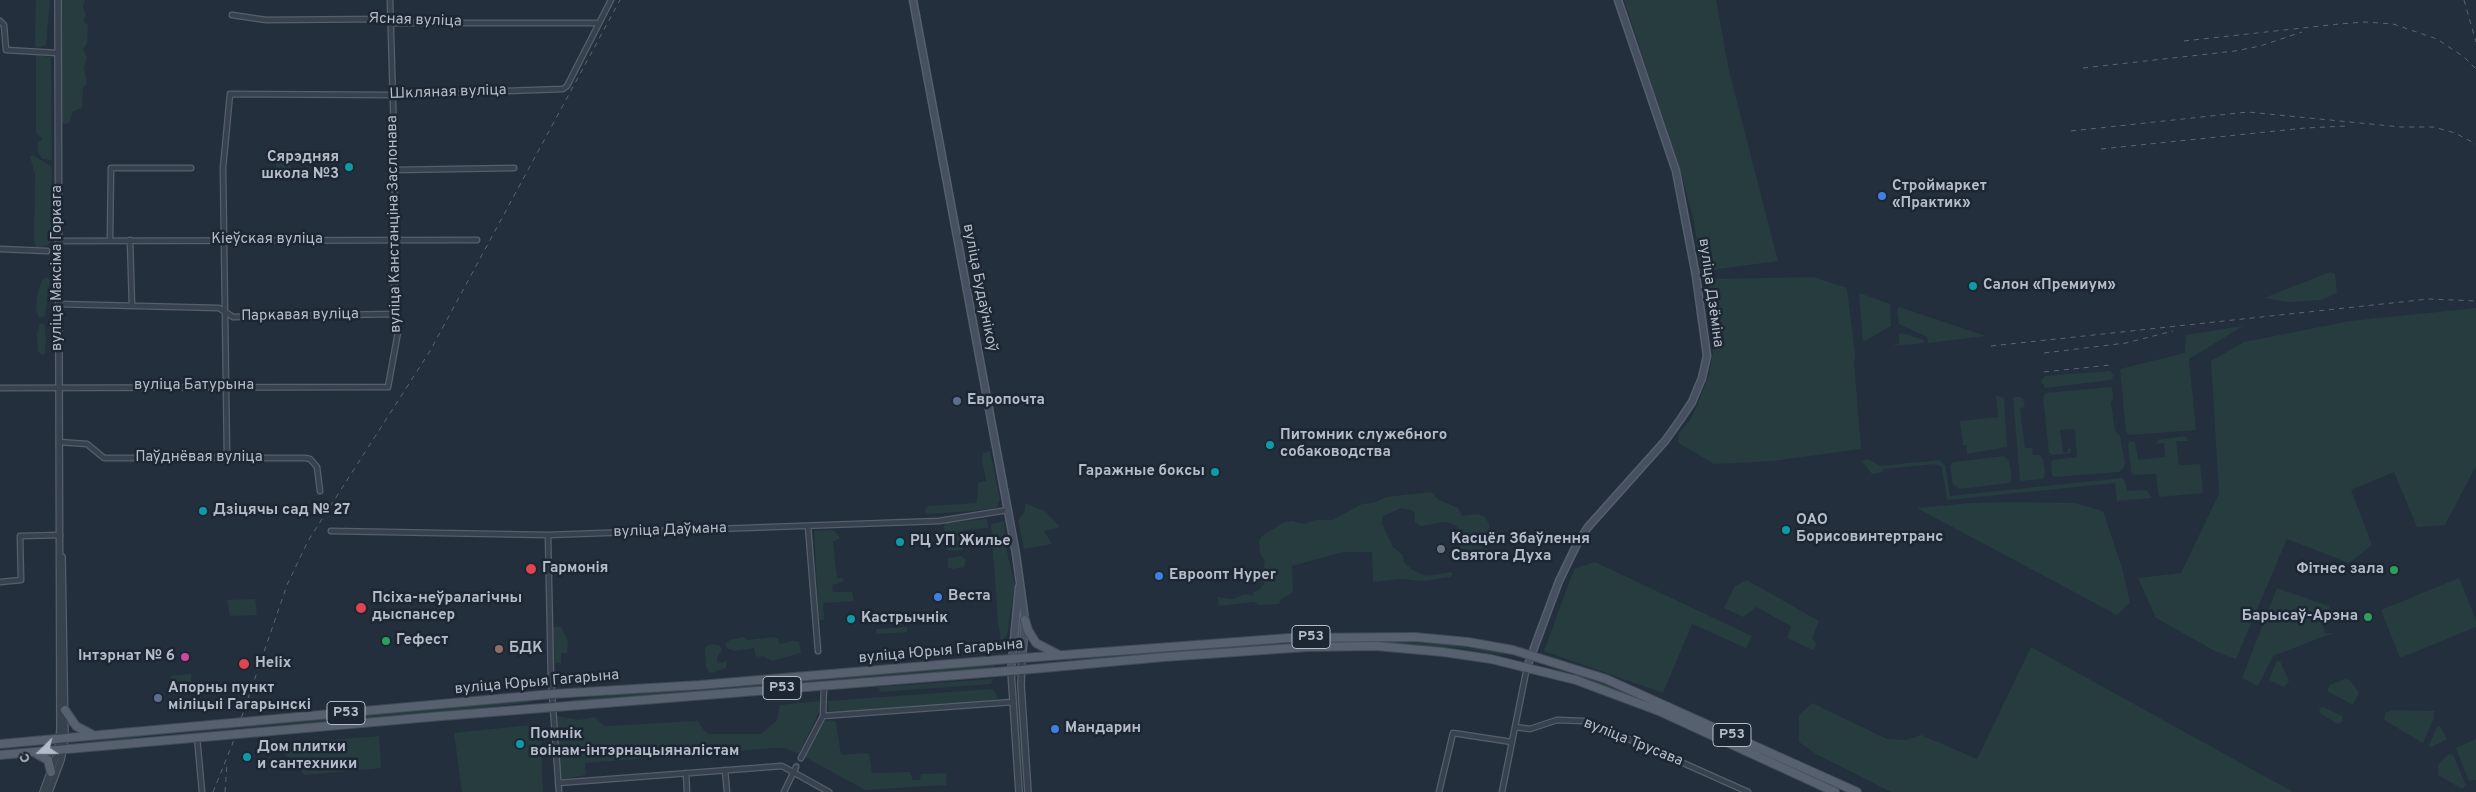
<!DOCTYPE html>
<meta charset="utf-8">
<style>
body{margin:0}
#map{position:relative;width:2476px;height:792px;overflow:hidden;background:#242f3e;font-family:Overpass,sans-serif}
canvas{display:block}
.north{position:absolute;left:15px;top:727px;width:50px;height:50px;-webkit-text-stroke:4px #1d2633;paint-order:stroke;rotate:248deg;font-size:14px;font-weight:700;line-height:20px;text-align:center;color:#b4bcc9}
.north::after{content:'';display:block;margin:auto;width:18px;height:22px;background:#b4bcc9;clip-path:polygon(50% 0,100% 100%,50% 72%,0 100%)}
</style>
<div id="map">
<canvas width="2476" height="792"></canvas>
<div class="north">С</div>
</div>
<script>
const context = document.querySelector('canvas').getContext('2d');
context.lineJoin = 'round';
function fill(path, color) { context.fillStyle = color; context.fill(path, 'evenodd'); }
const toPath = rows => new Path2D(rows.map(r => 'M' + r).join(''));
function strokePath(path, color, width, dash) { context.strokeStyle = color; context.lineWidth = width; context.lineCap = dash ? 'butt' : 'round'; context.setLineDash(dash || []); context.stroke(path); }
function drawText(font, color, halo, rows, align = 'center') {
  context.font = font + ' Overpass,sans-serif'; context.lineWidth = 5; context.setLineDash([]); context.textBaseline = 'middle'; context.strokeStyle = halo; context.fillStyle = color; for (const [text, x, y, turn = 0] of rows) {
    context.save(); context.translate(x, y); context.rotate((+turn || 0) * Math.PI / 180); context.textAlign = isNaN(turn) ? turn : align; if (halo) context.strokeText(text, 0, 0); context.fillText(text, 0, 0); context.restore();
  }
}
fill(toPath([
 [36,0,50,0,46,45,37,48,35,44],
 [61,0,85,0,83,7,86,16,84,18,84,23,88,24,87,44,83,49,87,58,84,67,87,84,83,88,82,108,73,111,70,122,66,124,62,123,61,111],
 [1624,0,1716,0,1729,71,1778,261,1704,271,1700,265,1694,222,1682,176],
 [36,55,51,57,52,160,42,159,38,152,38,142,43,139,36,133],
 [275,150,289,150,291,179,277,179],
 [33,155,52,167,51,189,54,204,50,214,52,225,52,240,48,245,39,248,36,247,34,240,35,174,30,157],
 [2330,272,2335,274,2337,293,2322,300,2288,302,2264,298],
 [46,277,50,279,46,308,45,316,39,318,36,309,38,291,42,280],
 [1813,277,1847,288,1855,353,1854,364,1861,449,1772,461,1714,464,1682,445,1678,442,1679,433,1690,420,1696,408,1709,375,1713,352,1706,288,1710,279],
 [1859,293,1890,304,1891,326,1865,341,1863,340],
 [1899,307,1986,336,1928,343,1927,337,1899,324,1897,310],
 [2476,308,2476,466,2445,525,2417,527,2394,472,2351,490,2372,545,2349,563,2287,539,2236,659,2215,651,2156,618,2138,578,2181,573,2219,494,2211,361,2244,342,2350,321],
 [40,323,45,325,46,340,45,354,42,355,38,351,37,333],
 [2243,326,2189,359,2196,430,2129,435,2126,432,2120,369,2185,353,2186,335],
 [1903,333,1923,340,1924,343,1893,346,1899,343,1899,334],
 [2110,371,2114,375,2111,380,2045,388,2041,381,2045,376],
 [2109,387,2112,388,2113,401,2111,402,2115,431,2120,436,2125,464,2123,469,2119,472,2054,477,2052,475,2051,462,2053,460,2077,457,2075,429,2060,430,2063,453,2068,452,2068,447,2071,449,2070,453,2053,455,2049,453,2043,397,2046,393],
 [1996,395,2004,398,2007,447,1967,454,1966,445,1963,445,1960,421,1998,417],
 [2013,397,2021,397,2023,399,2025,407,2020,408,2025,448,2032,448,2033,455,2040,455,2043,459,2045,473,2043,479,2020,481],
 [2184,436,2187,437,2188,441,2176,441,2179,465,2200,464,2203,493,2159,497,2156,474,2134,475,2131,472,2128,444,2131,441,2135,443,2138,460,2165,457,2164,443,2156,444,2158,440],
 [990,451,1000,499,998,506,995,508,973,511,928,514,925,512,926,508,929,506,977,503,978,483,986,481,982,459,983,453],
 [2004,456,2009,461,2012,478,2009,483,1960,489,1953,484,1950,466,1953,462],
 [1867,459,1881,466,1939,460,1945,465,1950,496,2122,478,2125,481,2127,491,2147,490,2152,498,2117,501,2115,483,1947,500,1942,467,1935,464,1883,469,1883,472,1872,474,1862,461],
 [1431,492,1439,500,1458,508,1462,516,1478,514,1485,517,1489,524,1489,535,1487,549,1482,556,1467,562,1458,562,1453,559,1460,548,1461,537,1456,525,1445,522,1420,526,1415,522,1414,511,1401,508,1388,514,1383,516,1382,524,1393,547,1402,554,1404,563,1413,570,1426,576,1451,572,1453,574,1450,577,1424,581,1400,579,1373,582,1372,552,1343,552,1292,566,1293,592,1281,599,1279,604,1260,605,1253,602,1219,606,1217,597,1233,599,1245,594,1253,596,1254,592,1259,590,1264,584,1262,576,1265,562,1260,553,1259,541,1262,536,1283,523,1292,521,1303,524,1317,520,1333,520,1362,504,1374,503,1386,497],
 [2010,502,2075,503,2103,511,2122,568,2130,603,2117,615,1917,508,1971,503],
 [1025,503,1046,512,1060,527,1044,531,1052,544,1024,549,1018,520,1025,511],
 [987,519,988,528,963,530,963,550,947,551,944,526,946,523],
 [1004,521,1006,547,1015,585,1007,635,1001,641,998,621,991,524],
 [834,530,840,538,833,542,837,578,843,578,845,581,832,585,833,592,852,592,854,601,823,603,824,620,819,620,814,531],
 [961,556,966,560,964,567,952,569,948,567,948,558],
 [1595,562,1752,636,1746,648,1692,624,1663,693,1544,651,1574,569],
 [2459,578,2476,620,2476,627,2400,658,2381,610],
 [1747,580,1819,621,1812,638,1817,644,1813,650,1787,638,1791,626,1756,607,1743,617,1724,608,1735,586],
 [2277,588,2329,606,2329,618,2323,625,2325,633,2333,633,2273,656,2258,686,2242,678],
 [255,599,257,615,230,616,227,600],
 [553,627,561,627,568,641,567,653,561,653,561,663,555,663],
 [907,627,907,632,877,634,876,629],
 [743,637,748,640,774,637,778,639,780,644,793,641,799,642,801,653,772,661,763,656,759,657,755,655,754,648,734,651,727,648,725,644,730,640],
 [1361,640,1444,644,1503,653,1502,655,1462,648,1361,642,1280,645,1040,665,1094,657,1280,644],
 [712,644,719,645,722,649,717,658,718,663,727,661,726,668,712,673,708,671,706,665,705,651,706,646],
 [2031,647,2293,792,1891,792,1816,754,1799,742,1799,715,1812,703,1887,739,1906,740,1921,735,1977,759],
 [2280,661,2289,681,2284,687,2269,680,2276,662],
 [995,664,995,667,949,672,570,702,570,700,620,694],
 [1554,669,1608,684,1635,695,1845,792,1650,703,1607,687,1553,671],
 [191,674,192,688,172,689,171,676],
 [993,679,991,684,881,692,878,687],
 [2344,679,2350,680,2359,693,2353,705,2327,691,2330,685],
 [1016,682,1022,741,1023,766,1020,765],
 [991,689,996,693,997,698,993,701,829,714,828,701],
 [533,699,532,702,480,708,161,735,70,745,139,734],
 [819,701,821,708,799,754,785,748,774,748,585,763,586,775,562,779,560,775,557,716,579,720,594,717,605,726,698,721,703,729,709,734,761,734,777,720,780,705],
 [2323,707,2342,716,2343,721,2338,724,2321,714,2319,708],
 [2392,710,2434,711,2434,718,2423,743,2384,720,2385,713],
 [832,720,836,722,841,755,869,753,872,773,910,772,913,780,920,780,921,774,946,773,946,785,865,790,805,757,824,721],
 [540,724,543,792,462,792,454,733],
 [2440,726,2447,739,2431,747,2429,746,2436,728],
 [379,736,381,768,304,775,282,751,268,753,268,745],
 [2476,739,2476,780,2469,781,2456,748],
 [2448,754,2453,755,2466,785,2462,789,2438,775,2438,765]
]), '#263c3f');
strokePath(toPath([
 [796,767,801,758]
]), '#3a4453', 4.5, [4.5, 2]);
const minor = toPath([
 [232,15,266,20,384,19,392,23,598,23],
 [0,21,4,25,6,50,57,53],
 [395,170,514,168],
 [110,239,111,168,191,168],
 [130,240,132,306],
 [58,241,477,240],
 [0,249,47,251],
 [58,304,219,308,233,317,394,314],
 [0,388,388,387,398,332,394,314,395,170,390,0],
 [59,442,87,444,104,458,305,458,310,459,317,467,320,491],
 [227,458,223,168,230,94,392,95,563,89,567,86,611,0],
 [808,526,818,651],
 [331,531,548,535,939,521,1008,510],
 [548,535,551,680,559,792],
 [0,582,21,580,20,536,60,535],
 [823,716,1013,702],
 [1515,727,1530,729,1557,720,1584,721,1643,745,1748,792],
 [197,737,202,792],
 [801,758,823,716,824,685],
 [725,770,727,792],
 [686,773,687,792],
 [558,783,782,766,829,792],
 [784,792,796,767],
 [1439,792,1453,733,1512,742],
 [1502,792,1527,667]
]);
const tertiary = toPath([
 [1022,659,1021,685,1028,792],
 [1011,671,1019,792],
 [43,792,58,751,60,729,58,0],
 [49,792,61,760,65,739,62,557]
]);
const secondary = toPath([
 [913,0,1016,554,1025,620,1022,659],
 [1527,667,1559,581,1577,544,1588,527,1665,441,1680,420,1692,402,1702,378,1707,356,1696,276,1676,171,1618,0],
 [1011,671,1019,587]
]);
const primary = toPath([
 [1025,620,1028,630,1036,643,1059,655],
 [65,710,76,726,93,735],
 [0,744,552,694,700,685,997,660,1289,638,1415,637,1468,642,1513,650,1606,679,1857,792],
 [37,754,48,760,51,772],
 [0,755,442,716,1021,670,1164,657,1307,647,1376,646,1443,652,1491,659,1576,680,1659,711,1835,792]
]);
strokePath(minor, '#565f6c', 7);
strokePath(tertiary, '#565f6c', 8);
strokePath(secondary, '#565f6c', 9);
strokePath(primary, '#414a57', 10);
strokePath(minor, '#38414e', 4.5);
strokePath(tertiary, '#38414e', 5.5);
strokePath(secondary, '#465061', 6);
strokePath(primary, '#56606e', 8);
strokePath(toPath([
 [2464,0,2476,42],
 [2184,41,2339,24,2365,22,2393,24,2437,39,2464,57,2476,69],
 [2083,68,2235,51,2260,46,2302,32],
 [2071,131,2248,112,2401,127,2434,127,2455,133,2476,144],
 [2101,149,2305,128,2347,126],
 [1991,346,2429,299,2476,301],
 [2044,353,2126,343,2173,331],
 [2044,372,2110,365],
 [213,792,232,745,287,585,308,541,430,351,620,0],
 [225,792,227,765]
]), '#5a6575', 1, [5, 5]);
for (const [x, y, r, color] of [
 [349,167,5,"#0f9aa8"],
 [1882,196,5,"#3f7fe0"],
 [1973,286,5,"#0f9aa8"],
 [957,401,5,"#5c6f8a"],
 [1270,445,5,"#0f9aa8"],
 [1215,472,5,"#0f9aa8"],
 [203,511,5,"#0f9aa8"],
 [1786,530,5,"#0f9aa8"],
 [900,542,5,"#0f9aa8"],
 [1441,549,5,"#6b7280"],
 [531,569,6,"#e0444e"],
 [2394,570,5,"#2e9e5b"],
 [1159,576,5,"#3f7fe0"],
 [938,597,5,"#3f7fe0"],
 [361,608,6,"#e0444e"],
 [2368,617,5,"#2e9e5b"],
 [851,619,5,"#0f9aa8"],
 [386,641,5,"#2e9e5b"],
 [499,649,5,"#8d6e63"],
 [185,657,5,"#d1479c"],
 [244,664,6,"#e0444e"],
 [158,698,5,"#5c6f8a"],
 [1055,729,5,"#3f7fe0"],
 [520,744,5,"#0f9aa8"],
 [247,757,5,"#0f9aa8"]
]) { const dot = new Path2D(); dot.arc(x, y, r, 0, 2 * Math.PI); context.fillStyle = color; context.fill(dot); strokePath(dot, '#1d2633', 2); }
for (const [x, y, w] of [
 [1311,637,38],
 [782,688,38],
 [346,713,38],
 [1732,735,38]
]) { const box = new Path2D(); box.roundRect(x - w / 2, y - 11.5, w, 23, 4); context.fillStyle = '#1d2633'; context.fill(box); strokePath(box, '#b4bcc9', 1); }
drawText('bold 14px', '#b4bcc9', null, [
 ["Р53",1311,637],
 ["Р53",782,688],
 ["Р53",346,713],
 ["Р53",1732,735]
]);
drawText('15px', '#b4bcc9', '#1d2633', [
 ["Ясная вуліца",415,21,2],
 ["Шкляная вуліца",448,93,-2],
 ["вуліца Канстанціна Заслонава",395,224,-91],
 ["Кіеўская вуліца",267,240],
 ["вуліца Максіма Горкага",58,268,-90],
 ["вуліца Будаўнікоў",979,288,79],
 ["вуліца Дзёміна",1710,293,82],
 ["Паркавая вуліца",300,316,-1],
 ["вуліца Батурына",194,386],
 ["Паўднёвая вуліца",199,458],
 ["вуліца Даўмана",670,531,-2],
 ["вуліца Юрыя Гагарына",941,652,-5],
 ["вуліца Юрыя Гагарына",537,683,-5],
 ["вуліца Трусава",1633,743,22]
]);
drawText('bold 15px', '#b4bcc9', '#1d2633', [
 ["Сярэдняя",339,158,"right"],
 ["школа №3",339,175,"right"],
 ["Строймаркет",1892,187],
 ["«Практик»",1892,204],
 ["Салон «Премиум»",1983,286],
 ["Европочта",967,401],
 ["Питомник служебного",1280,436],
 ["собаководства",1280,453],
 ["Гаражные боксы",1205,472,"right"],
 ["Дзіцячы сад № 27",213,511],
 ["ОАО",1796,521],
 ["Борисовинтертранс",1796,538],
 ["Касцёл Збаўлення",1451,540],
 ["Святога Духа",1451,557],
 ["РЦ УП Жилье",910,542],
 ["Гармонія",542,569],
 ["Фітнес зала",2384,570,"right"],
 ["Евроопт Hyper",1169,576],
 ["Веста",948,597],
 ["Псіха-неўралагічны",372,599],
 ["дыспансер",372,616],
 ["Барысаў-Арэна",2358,617,"right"],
 ["Кастрычнік",861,619],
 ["Гефест",396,641],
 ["БДК",509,649],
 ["Інтэрнат № 6",175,657,"right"],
 ["Helix",255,664],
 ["Апорны пункт",168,689],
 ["міліцыі Гагарынскі",168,706],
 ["Мандарин",1065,729],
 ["Помнік",530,735],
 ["воінам-інтэрнацыяналістам",530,752],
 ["Дом плитки",257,748],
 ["и сантехники",257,765]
], 'left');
</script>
